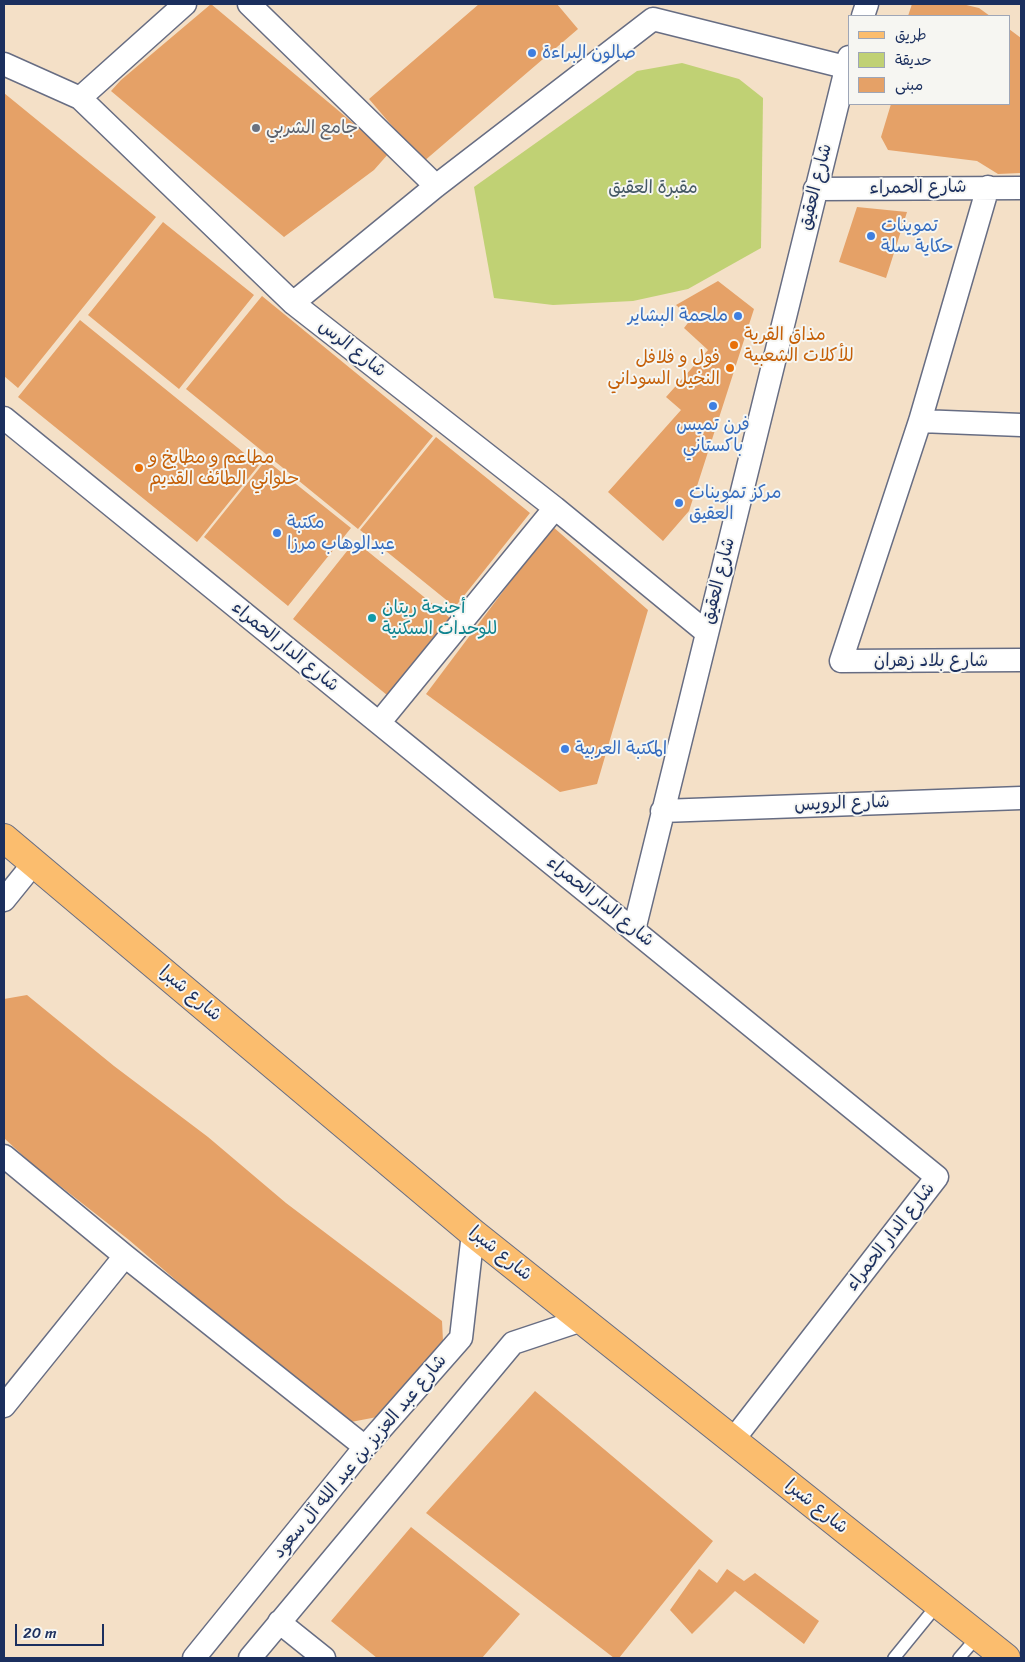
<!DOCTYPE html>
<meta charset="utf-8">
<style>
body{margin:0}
#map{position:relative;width:1025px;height:1662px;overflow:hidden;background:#f4e0c7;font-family:Sriracha,"Playpen Sans Arabic",sans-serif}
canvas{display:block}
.frame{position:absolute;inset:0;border:5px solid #1b2f5e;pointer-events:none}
.legend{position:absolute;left:848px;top:15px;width:162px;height:90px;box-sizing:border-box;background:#f6f6f2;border:1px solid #9ea6b7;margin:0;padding:6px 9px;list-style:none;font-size:15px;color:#1b2f5e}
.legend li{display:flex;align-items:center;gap:10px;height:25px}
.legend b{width:25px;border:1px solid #9ea6b7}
.scale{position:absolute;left:15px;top:1624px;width:89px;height:22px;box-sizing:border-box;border:2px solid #1b2f5e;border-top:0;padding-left:6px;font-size:15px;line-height:18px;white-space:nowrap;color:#1b2f5e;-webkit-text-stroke:4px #f6f6f2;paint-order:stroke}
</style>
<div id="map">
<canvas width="1025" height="1662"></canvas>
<div class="frame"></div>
<ul class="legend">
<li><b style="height:6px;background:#fbbd6e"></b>طريق</li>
<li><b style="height:14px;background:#c0d174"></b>حديقة</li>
<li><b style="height:14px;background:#e5a167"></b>مبنى</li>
</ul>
<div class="scale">20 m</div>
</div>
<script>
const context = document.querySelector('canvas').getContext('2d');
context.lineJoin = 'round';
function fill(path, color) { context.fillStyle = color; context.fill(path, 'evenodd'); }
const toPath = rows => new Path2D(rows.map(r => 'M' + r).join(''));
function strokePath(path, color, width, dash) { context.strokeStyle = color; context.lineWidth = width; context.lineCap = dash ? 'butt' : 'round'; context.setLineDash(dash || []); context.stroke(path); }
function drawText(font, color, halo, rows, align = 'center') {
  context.font = font + ' Sriracha,"Playpen Sans Arabic",sans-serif'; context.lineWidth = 4; context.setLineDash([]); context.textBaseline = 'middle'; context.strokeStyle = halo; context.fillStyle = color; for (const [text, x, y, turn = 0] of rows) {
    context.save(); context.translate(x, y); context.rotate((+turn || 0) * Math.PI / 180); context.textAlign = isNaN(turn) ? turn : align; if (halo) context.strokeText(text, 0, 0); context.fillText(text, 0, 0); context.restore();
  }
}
fill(toPath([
 [682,63,739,79,763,98,761,248,688,289,633,301,553,305,494,298,474,187,637,71]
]), '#c0d174');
fill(toPath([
 [211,4,389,153,374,170,284,237,111,91,121,80],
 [479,4,557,4,578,29,423,162,369,99],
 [912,4,962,4,979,8,990,16,908,16],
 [1009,29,1021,38,1021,173,998,174,977,161,888,150,881,137,891,104,1009,104],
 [4,93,156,217,18,388,4,376],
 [857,207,907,212,886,278,839,262],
 [163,222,254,295,179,389,88,315],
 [718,281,754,309,689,511,663,541,608,492,681,410,666,397,708,350,684,328,691,319,676,305],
 [262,296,433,436,358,529,186,389],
 [80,320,259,465,197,542,18,397],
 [436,437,530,513,455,607,360,530],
 [266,460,351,528,288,606,204,537],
 [552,526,648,610,597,784,560,792,426,694],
 [355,541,450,618,387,695,293,619],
 [27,995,114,1066,208,1137,286,1203,442,1321,443,1341,377,1417,351,1422,199,1300,129,1240,32,1164,4,1138,4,999],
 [535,1391,713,1541,619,1658,614,1658,426,1513],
 [411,1527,520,1614,482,1658,377,1658,331,1621],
 [699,1569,717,1583,727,1569,744,1581,755,1573,819,1621,804,1644,735,1591,692,1634,670,1610]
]), '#e5a167');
const service = toPath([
 [894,1658,938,1604],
 [959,1658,978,1636]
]);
const minor = toPath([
 [249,4,436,186],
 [863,16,867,4],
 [4,64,80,98,293,303,555,508,706,632],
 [80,98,185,4],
 [988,187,920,421,841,661,1021,660],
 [815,189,1021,188],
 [293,303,436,186,653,19,845,67],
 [4,418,937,1177,733,1440],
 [920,421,1021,425],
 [379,723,555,508],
 [662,811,1021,798],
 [4,900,34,863],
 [634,930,849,57],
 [4,1156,125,1256,365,1447],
 [4,1406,125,1256],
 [279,1622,324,1658],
 [194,1658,365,1447,461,1338,473,1233],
 [250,1658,513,1343,582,1320]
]);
const primary = toPath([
 [4,838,473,1233,1006,1658]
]);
strokePath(service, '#676d83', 14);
strokePath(minor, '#676d83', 25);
strokePath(primary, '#676d83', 30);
strokePath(service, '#fff', 11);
strokePath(minor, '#fff', 22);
strokePath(primary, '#fbbd6e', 28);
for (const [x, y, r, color] of [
 [532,53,5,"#3f7fe0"],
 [256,128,5,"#6b7280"],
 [871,236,5,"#3f7fe0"],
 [738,316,5,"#3f7fe0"],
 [734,345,5,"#e8710a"],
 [730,368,5,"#e8710a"],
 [713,406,5,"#3f7fe0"],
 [139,468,5,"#e8710a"],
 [679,503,5,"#3f7fe0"],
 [277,533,5,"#3f7fe0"],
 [372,618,5,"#0f9aa8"],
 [565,749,5,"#3f7fe0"]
]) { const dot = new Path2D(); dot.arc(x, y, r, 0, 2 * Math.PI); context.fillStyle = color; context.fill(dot); strokePath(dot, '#f6f6f2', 2); }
drawText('18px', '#366cbe', '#f6f6f2', [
 ["صالون البراءة",542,53],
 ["تموينات",881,226],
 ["حكاية سلة",881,247],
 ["ملحمة البشاير",728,316,"right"],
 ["فرن تميس",713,425,"center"],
 ["باكستاني",713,446,"center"],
 ["مركز تموينات",689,493],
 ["العقيق",689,514],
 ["مكتبة",287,523],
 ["عبدالوهاب مرزا",287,544],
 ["المكتبة العربية",575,749]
], 'left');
drawText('18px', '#5b616d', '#f6f6f2', [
 ["جامع الشربي",266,128]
], 'left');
drawText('18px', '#1b2f5e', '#f6f6f2', [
 ["شارع العقيق",816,187,-76],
 ["شارع الحمراء",918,188,-1],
 ["شارع الرس",352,349,38],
 ["شارع العقيق",719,581,-76],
 ["شارع الدار الحمراء",285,647,39],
 ["شارع بلاد زهران",931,661],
 ["شارع الرويس",842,804,-2],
 ["شارع الدار الحمراء",600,902,39],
 ["شارع شبرا",190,994,40],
 ["شارع الدار الحمراء",891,1237,-52],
 ["شارع شبرا",500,1254,39],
 ["شارع عبد العزيز بن عبد الله آل سعود",360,1457,-50],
 ["شارع شبرا",816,1507,39]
]);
drawText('18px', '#445864', '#f6f6f2', [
 ["مقبرة العقيق",653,188]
]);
drawText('18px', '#c56008', '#f6f6f2', [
 ["مذاق القرية",744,335],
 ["للأكلات الشعبية",744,356],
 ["فول و فلافل",720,358,"right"],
 ["النخيل السوداني",720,379,"right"],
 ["مطاعم و مطابخ و",149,458],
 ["حلواني الطائف القديم",149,479]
], 'left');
drawText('18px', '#0d838f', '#f6f6f2', [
 ["أجنحة ريتان",382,608],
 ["للوحدات السكنية",382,629]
], 'left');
</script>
